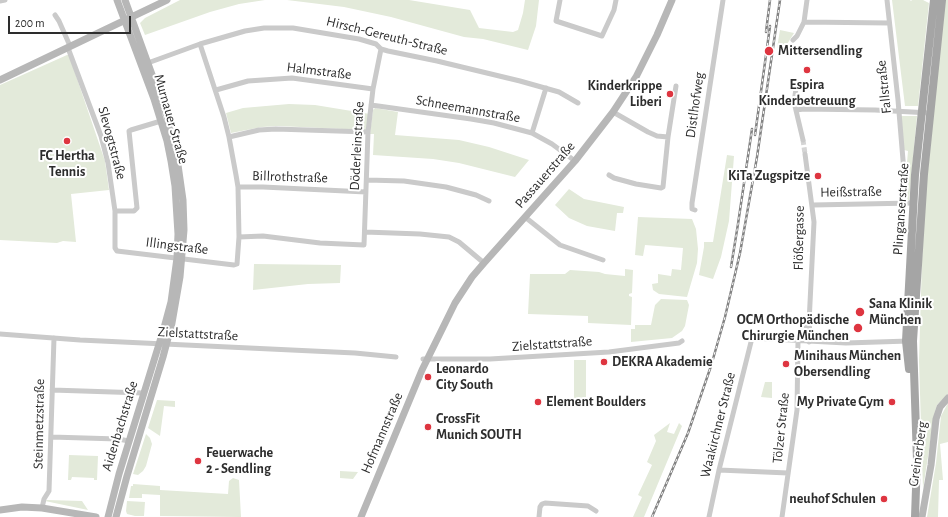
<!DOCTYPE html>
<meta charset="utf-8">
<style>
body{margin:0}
#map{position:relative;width:948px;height:517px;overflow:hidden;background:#fff;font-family:"Alegreya Sans",sans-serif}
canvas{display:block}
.scale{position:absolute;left:8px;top:16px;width:123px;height:18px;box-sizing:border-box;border:2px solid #2d2d2d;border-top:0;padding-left:5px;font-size:12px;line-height:14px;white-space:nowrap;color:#2d2d2d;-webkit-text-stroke:3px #fff;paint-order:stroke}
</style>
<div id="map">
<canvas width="948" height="517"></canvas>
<div class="scale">200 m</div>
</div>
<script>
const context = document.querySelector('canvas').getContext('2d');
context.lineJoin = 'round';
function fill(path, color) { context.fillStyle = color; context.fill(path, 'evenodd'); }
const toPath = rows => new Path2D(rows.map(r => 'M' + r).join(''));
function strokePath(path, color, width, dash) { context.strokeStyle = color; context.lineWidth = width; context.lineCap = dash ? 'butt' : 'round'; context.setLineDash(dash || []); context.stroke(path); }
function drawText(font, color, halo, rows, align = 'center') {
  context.font = font + ' "Alegreya Sans",sans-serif'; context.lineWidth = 4; context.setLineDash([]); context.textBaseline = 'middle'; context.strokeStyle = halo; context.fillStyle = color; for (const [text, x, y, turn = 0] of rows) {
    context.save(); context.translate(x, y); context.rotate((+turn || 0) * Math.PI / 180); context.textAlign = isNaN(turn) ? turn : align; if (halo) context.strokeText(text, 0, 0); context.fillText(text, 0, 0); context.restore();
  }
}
fill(toPath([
 [180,0,265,0,239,4,210,12,145,35,140,23,145,18],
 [287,0,409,0,470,10,479,28,513,32,518,30,523,13,525,0,539,0,536,26,528,50,483,39,464,37,391,17,344,7],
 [892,0,910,0,911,1,912,0,923,0,929,3,918,106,905,106],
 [945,0,948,0,948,394,937,405,935,411,923,489,919,361,922,260,926,189],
 [780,30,794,33,784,49,777,48],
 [67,55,69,55,105,161,109,190,71,194,76,242,63,241,57,243,0,240,0,85],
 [289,104,315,105,370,114,366,130,278,126,262,127,231,133,226,113,243,108],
 [375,108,398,112,395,135,459,140,489,147,529,160,515,177,459,163,433,159,373,155,374,134,370,134,373,110],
 [900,116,917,116,909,200,902,200,900,174,906,174,908,151,904,150],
 [727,155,734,156,729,221,721,257,713,279,699,275,704,247,704,242,713,242],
 [569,189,584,199,624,207,623,213,617,213,615,231,587,226,569,218,555,205],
 [638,217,692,219,696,229,698,249,697,263,687,297,659,294,653,290,652,284,658,283,658,274,671,276,672,269,681,270,683,248,645,245,643,256,635,255],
 [254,264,341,265,340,283,308,284,253,290],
 [625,269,633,270,632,293,629,294,629,296,632,297,631,325,588,323,588,316,528,314,530,274,565,274,570,270,599,272,605,274,625,276],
 [661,299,687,300,689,305,685,326,682,331,672,338,631,342,631,329,635,329,635,325,651,325,655,305],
 [574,360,586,360,586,398,574,398],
 [765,382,772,382,772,398,761,397],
 [157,400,175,401,175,407,164,406,160,436,148,428],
 [948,403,948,442,940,444,943,480,939,480,938,517,927,517,936,463,941,416],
 [670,423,667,432,674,434,679,423,682,426,644,517,633,517,642,497,638,495,652,465,647,462,656,441,654,435],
 [146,434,150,438,152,444,146,466,143,471,138,475,133,474],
 [69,455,98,456,97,480,94,480,94,478,72,477,71,480,68,480],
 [340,471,358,472,353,479,340,478],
 [233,478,239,480,241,517,160,516,160,495,142,494,142,498,129,498,131,486,133,486,133,484,160,486,160,490,228,494,229,481],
 [47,500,82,501,88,510,45,501],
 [127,501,145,502,144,516,135,516,127,514,126,511]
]), '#e3eada');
strokePath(toPath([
 [803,140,805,154]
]), '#d5d5d5', 5, [5, 2.5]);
strokePath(toPath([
 [560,0,556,21,602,36,614,10,616,0],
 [887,0,898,100,904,172],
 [0,1,5,0],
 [55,15,59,21,70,46],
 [804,22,889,23],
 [793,40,797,36,804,22,807,0],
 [68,48,101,136,108,163,115,211,115,248,117,251,234,265,237,264,239,237,238,187,236,175,229,137,224,117,200,44],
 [145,64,200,44,245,31,264,28,293,28,359,39,376,44,381,49,388,51,437,61,520,81,559,92,578,103],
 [797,82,794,102,803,140],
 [216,90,248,81,292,78,373,89],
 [371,105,471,119,494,123,532,133,552,144,575,161],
 [796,110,804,109,875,110,930,113],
 [613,112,648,132,657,136,668,137],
 [532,133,546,88],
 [229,137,259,130,276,129,368,132],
 [609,175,614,178,636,184,661,188,663,187,668,137,676,86],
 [367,180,404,181,446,187,476,195,489,201],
 [238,187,263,187,366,192],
 [813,205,913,203],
 [695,210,692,209,692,203,723,0],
 [115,211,134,211,137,208,129,131,131,130,161,121],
 [525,217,560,245,603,260],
 [365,232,420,234,449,237,459,242,484,263],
 [239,237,263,236,320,243,364,245,368,132,373,89,381,49],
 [809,323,810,333,809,342],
 [0,334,80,340,355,353,396,357],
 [423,359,490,359,609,352,679,343,682,341],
 [52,390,143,393],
 [51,437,118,439,129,441],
 [719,470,788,473],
 [42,508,44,499,49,491,54,338],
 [539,517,540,507,542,504,545,503,588,506,596,511],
 [709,517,719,470,752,338,846,343,909,341],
 [782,517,797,410,798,341,809,323,814,222,805,154]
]), '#cacaca', 5);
strokePath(toPath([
 [0,80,167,0],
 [0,510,22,507,42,508,96,517],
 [108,517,119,474,164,328,171,302,177,258,178,234,175,186,171,161,167,141,154,99,117,0],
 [116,517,127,476,163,357,172,323,180,277,184,230,183,200,178,165,167,116,125,0],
 [361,517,422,370,455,303,472,277,484,263,575,161,613,112,636,77,657,35,672,0],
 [922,517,931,465,936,419,940,407,948,398]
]), '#b7b7b7', 7);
strokePath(toPath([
 [909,369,906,341,915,175,934,0],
 [915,517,917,460,913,341,924,174,942,0]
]), '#a5a5a5', 8);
const rail = toPath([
 [766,32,770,0],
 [755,135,770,26],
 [731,267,738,224,752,129],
 [652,517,688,433,711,366,725,317,740,253,757,157,780,0]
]);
strokePath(rail, '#828282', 2.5);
strokePath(rail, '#fff', 1, [3]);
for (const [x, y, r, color] of [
 [769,51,5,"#de3540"],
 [807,70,4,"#de3540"],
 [670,94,4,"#de3540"],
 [67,141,4,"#de3540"],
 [818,176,4,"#de3540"],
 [860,312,5,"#de3540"],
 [858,328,5,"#de3540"],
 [604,362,4,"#de3540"],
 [786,364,4,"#de3540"],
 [428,377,4,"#de3540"],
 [538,402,4,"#de3540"],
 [892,402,4,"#de3540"],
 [428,427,4,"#de3540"],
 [198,461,4,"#de3540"],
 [884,499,4,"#de3540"]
]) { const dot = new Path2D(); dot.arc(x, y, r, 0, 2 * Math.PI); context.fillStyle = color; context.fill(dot); strokePath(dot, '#fff', 1.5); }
drawText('14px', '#2d2d2d', '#fff', [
 ["Hirsch-Gereuth-Straße",387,36,14],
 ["Halmstraße",319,71,7],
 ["Fallstraße",884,87,-96],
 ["Distlhofweg",695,105,-82],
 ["Schneemannstraße",468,109,10],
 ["Murnauer Straße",171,119,74],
 ["Slevogtstraße",112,143,75],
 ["Döderleinstraße",357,146,-87],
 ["Passauerstraße",545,175,-49],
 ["Billrothstraße",290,177,2],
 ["Heißstraße",851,192,-1],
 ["Plinganserstraße",901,209,-86],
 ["Flößergasse",799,238,-89],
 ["Illingstraße",177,246,7],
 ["Zielstattstraße",198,334,3],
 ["Zielstattstraße",552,344,-4],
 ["Steinmetzstraße",39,424,-89],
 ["Waakirchner Straße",718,425,-76],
 ["Aidenbachstraße",120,426,-73],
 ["Tölzer Straße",781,428,-84],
 ["Hofmannstraße",382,433,-67],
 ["Greinerberg",918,454,-82]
]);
drawText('bold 14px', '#2d2d2d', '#fff', [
 ["Mittersendling",778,51],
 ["Espira",807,85,"center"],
 ["Kinderbetreuung",807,101,"center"],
 ["Kinderkrippe",662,86,"right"],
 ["Liberi",662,102,"right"],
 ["FC Hertha",67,156,"center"],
 ["Tennis",67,172,"center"],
 ["KiTa Zugspitze",810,176,"right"],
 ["Sana Klinik",869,304],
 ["München",869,320],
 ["OCM Orthopädische",849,320,"right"],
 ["Chirurgie München",849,336,"right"],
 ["Minihaus München",794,356],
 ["Obersendling",794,372],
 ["DEKRA Akademie",612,362],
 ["Leonardo",436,369],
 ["City South",436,385],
 ["Element Boulders",546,402],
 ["My Private Gym",884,402,"right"],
 ["CrossFit",436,419],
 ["Munich SOUTH",436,435],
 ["Feuerwache",206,453],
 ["2 - Sendling",206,469],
 ["neuhof Schulen",876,499,"right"]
], 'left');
</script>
